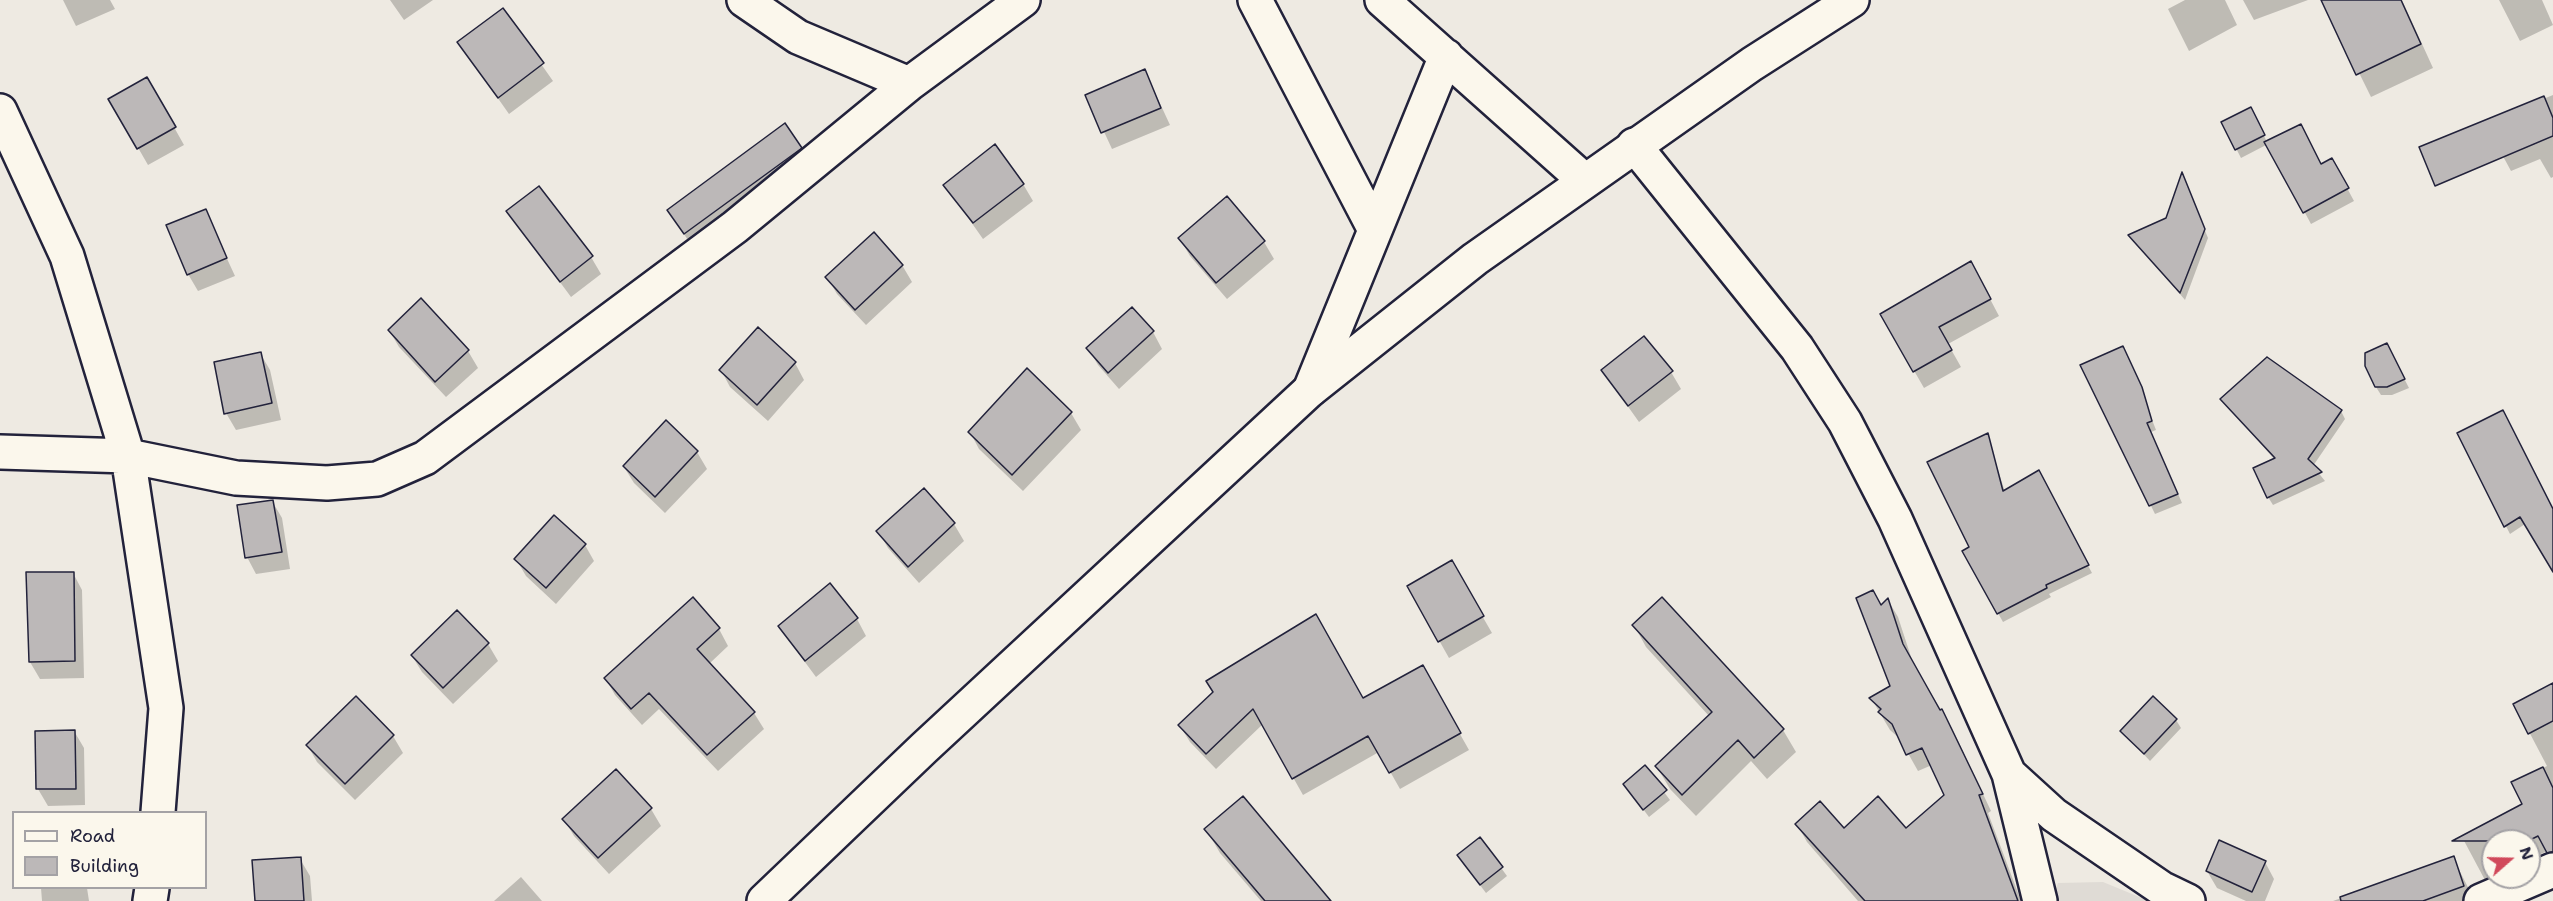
<!DOCTYPE html>
<style>
body{margin:0}
#map{position:relative;width:2553px;height:901px;overflow:hidden;background:#eeeae2;font-family:"Shantell Sans",sans-serif}
canvas{display:block}
.legend{position:absolute;left:12px;top:811px;width:195px;height:78px;box-sizing:border-box;background:#fbf7ec;border:2px solid #a4a2a5;margin:0;padding:8px 10px;list-style:none;font-size:18px;color:#22223b}
.legend li{display:flex;align-items:center;gap:12px;height:30px}
.legend b{width:30px;border:2px solid #a4a2a5}
.north{position:absolute;left:2481px;top:829px;width:60px;height:60px;box-sizing:border-box;background:#fbf7ec;border:2px solid #a4a2a5;border-radius:50%;rotate:70deg;font-size:16px;font-weight:700;line-height:24px;text-align:center;color:#22223b}
.north::after{content:'';display:block;margin:auto;width:21px;height:27px;background:#d1495b;clip-path:polygon(50% 0,100% 100%,50% 72%,0 100%)}
</style>
<div id="map">
<canvas width="2553" height="901"></canvas>
<ul class="legend">
<li><b style="height:8px;background:#fbf7ec"></b>Road</li>
<li><b style="height:16px;background:#bcb8b8"></b>Building</li>
</ul>
<div class="north">N</div>
</div>
<script>
const context = document.querySelector('canvas').getContext('2d');
context.lineJoin = 'round';
function fill(path, color) { context.fillStyle = color; context.fill(path, 'evenodd'); }
const toPath = rows => new Path2D(rows.map(r => 'M' + r).join(''));
function strokePath(path, color, width, dash) { context.strokeStyle = color; context.lineWidth = width; context.lineCap = dash ? 'butt' : 'round'; context.setLineDash(dash || []); context.stroke(path); }
fill(toPath([
 [2103,882,2149,901,2059,901,2055,891,2058,883]
]), '#dfdbd5');
fill(toPath([
 [63,0,110,0,115,9,76,26],
 [390,0,433,0,404,20],
 [2185,0,2225,0,2237,25,2189,51,2168,9],
 [2243,0,2308,0,2254,20],
 [2323,0,2402,0,2433,68,2371,97],
 [2499,0,2542,0,2553,25,2520,41],
 [503,10,553,81,509,114,459,43],
 [1145,71,1170,125,1112,149,1087,95],
 [147,79,184,145,148,165,110,99],
 [2553,95,2553,177,2551,178,2540,159,2511,171,2485,123],
 [2255,118,2267,142,2321,166,2332,160,2354,201,2311,224,2268,144,2241,158,2223,123],
 [801,148,811,165,694,250,669,210],
 [2182,175,2208,238,2185,300,2130,235,2167,219],
 [1023,184,1033,201,983,239,945,185],
 [1227,198,1264,242,1274,259,1227,299,1190,256,1180,239],
 [205,211,235,276,198,291,188,274],
 [508,212,591,257,601,274,571,297],
 [902,265,912,282,866,325,837,294,827,277],
 [1980,280,1999,316,1948,344,1961,367,1924,388,1882,315],
 [421,300,468,351,478,368,446,397,399,347,389,330],
 [1153,332,1162,349,1119,389,1098,365,1088,348],
 [260,353,270,370,281,420,236,430,226,413],
 [2391,353,2409,388,2392,395,2381,395,2376,387],
 [2127,356,2156,430,2151,432,2182,503,2155,514,2082,366],
 [795,363,804,380,768,421,730,387,721,370],
 [1602,370,1671,372,1681,389,1639,422],
 [2222,400,2341,411,2345,419,2313,466,2325,481,2273,505,2268,497,2275,460],
 [1071,413,1081,430,1023,491,979,449,970,432],
 [666,423,697,452,707,469,665,513,634,483,624,467],
 [2459,433,2553,511,2553,517,2525,524,2510,534],
 [1987,435,2005,492,2043,481,2092,573,2049,594,2051,597,2003,622,1964,552,1971,548],
 [923,490,954,524,964,541,919,583,888,548,878,531],
 [272,501,282,518,290,569,256,574,247,557],
 [585,545,594,561,556,604,526,576,516,559],
 [1451,562,1492,633,1449,658,1409,587],
 [73,573,82,590,84,678,40,679,30,662],
 [1662,599,1783,730,1796,752,1767,779,1751,761,1696,816,1670,789,1657,767,1709,716,1646,647,1634,625],
 [1888,600,1898,617,1913,663,1952,728,1991,811,1988,813,2021,901,1858,901,1807,842,1797,824,1844,830,1906,830,1946,795,1932,765,1918,771,1900,739,1890,730,1871,698,1892,686,1881,608],
 [457,612,488,644,498,661,453,704,422,672,412,656],
 [857,619,866,636,816,677,779,627],
 [719,629,728,646,709,664,754,713,764,729,718,771,659,709,642,725,615,695,606,679],
 [1422,667,1469,750,1400,789,1379,752,1303,795,1263,724,1216,769,1190,742,1180,726,1215,693,1363,700],
 [2553,697,2553,848,2529,860,2529,841,2493,841,2493,877,2496,877,2486,882,2462,837,2524,805,2513,783,2547,766,2515,705],
 [356,698,393,736,403,753,355,800,317,762,308,746],
 [2176,720,2181,728,2150,761,2122,731],
 [74,731,84,748,85,805,48,806,38,789,37,732],
 [1645,767,1670,800,1649,817,1625,785],
 [616,771,651,809,661,826,609,874,574,836,564,819],
 [1206,829,1329,901,1261,901,1220,853],
 [1480,839,1507,876,1486,893,1464,864],
 [2453,858,2475,901,2333,901],
 [300,859,310,876,312,901,256,901],
 [2265,862,2274,879,2265,901,2246,901,2217,888,2207,871],
 [521,877,542,901,494,901],
 [41,888,87,888,89,901,42,901]
]), '#0003');
const building = toPath([
 [2321,0,2401,0,2421,44,2356,75,2321,0],
 [503,8,544,63,498,98,457,42,503,8],
 [1145,69,1161,108,1101,133,1085,95,1145,69],
 [147,77,176,127,137,149,108,99,147,77],
 [2544,96,2553,118,2553,136,2435,186,2419,147,2544,96],
 [2251,107,2265,135,2235,150,2221,122,2251,107],
 [785,123,802,148,684,234,667,210,785,123],
 [2301,124,2321,164,2332,158,2349,188,2303,213,2264,142,2301,124],
 [995,144,1024,184,973,223,943,185,995,144],
 [2182,172,2205,229,2180,293,2128,235,2166,218,2182,172],
 [539,186,593,256,560,282,506,211,539,186],
 [1227,196,1265,241,1216,283,1178,238,1227,196],
 [206,209,227,258,187,275,166,225,206,209],
 [874,232,903,265,855,310,825,277,874,232],
 [1971,261,1991,299,1939,327,1952,350,1913,372,1880,314,1971,261],
 [421,298,469,350,435,382,388,330,421,298],
 [1132,307,1154,331,1108,373,1086,348,1132,307],
 [758,327,796,362,757,405,719,370,758,327],
 [1644,336,1673,371,1628,406,1601,370,1644,336],
 [2387,343,2405,379,2387,387,2375,387,2365,366,2365,353,2387,343],
 [2123,346,2142,387,2152,421,2147,423,2178,494,2149,506,2080,365,2123,346],
 [261,352,272,403,224,414,214,362,261,352],
 [2267,357,2342,410,2308,459,2322,472,2267,498,2253,468,2275,458,2220,399,2267,357],
 [1027,368,1072,412,1012,475,968,432,1027,368],
 [2503,410,2553,509,2553,572,2520,517,2504,527,2457,433,2503,410],
 [666,420,698,451,655,497,623,466,666,420],
 [1988,433,2003,491,2039,470,2089,565,2046,585,2047,588,1997,614,1962,551,1969,547,1927,462,1988,433],
 [924,488,955,523,908,567,876,531,924,488],
 [273,500,282,552,245,558,237,505,273,500],
 [554,515,586,544,546,588,514,559,554,515],
 [1452,560,1484,616,1438,642,1407,586,1452,560],
 [26,572,74,572,75,661,29,662,26,572],
 [830,583,858,618,805,661,778,626,830,583],
 [1873,590,1881,605,1888,598,1903,644,1940,710,1942,709,1983,794,1979,795,2018,901,1865,901,1795,824,1820,801,1844,828,1878,796,1906,828,1944,795,1922,748,1906,755,1892,724,1878,712,1881,709,1869,698,1890,686,1856,598,1873,590],
 [693,597,720,628,697,649,755,712,707,755,649,693,631,709,604,678,693,597],
 [1662,597,1784,729,1754,758,1738,740,1682,795,1655,766,1712,712,1632,625,1662,597],
 [457,610,489,643,443,688,411,655,457,610],
 [1316,614,1363,698,1423,665,1461,733,1389,773,1368,736,1292,779,1253,709,1206,754,1178,725,1213,692,1206,681,1316,614],
 [2553,683,2553,721,2528,734,2513,704,2553,683],
 [356,696,394,735,345,784,306,745,356,696],
 [2153,696,2177,719,2144,754,2120,731,2153,696],
 [75,730,76,789,36,789,35,731,75,730],
 [1645,765,1667,790,1643,810,1623,784,1645,765],
 [2543,767,2553,788,2553,852,2547,853,2538,836,2528,841,2452,841,2522,804,2511,782,2543,767],
 [616,769,652,808,598,858,562,819,616,769],
 [1243,796,1331,901,1265,901,1204,829,1243,796],
 [1480,837,1503,867,1480,885,1457,855,1480,837],
 [2219,840,2266,861,2252,892,2206,871,2219,840],
 [2454,856,2464,886,2423,901,2341,901,2340,897,2454,856],
 [301,857,304,901,255,901,252,860,301,857]
]);
fill(building, '#bcb8b8');
strokePath(building, '#22223b', 1.5);
const minor = toPath([
 [744,0,798,37,909,84],
 [1255,0,1374,228],
 [1382,0,1584,180],
 [0,111,67,256,128,456,166,708,158,812],
 [1634,145,1797,348,1845,422,1895,519,2009,774,2054,815,2161,888,2188,901],
 [1310,390,1446,56],
 [0,452,128,456,236,478,327,483,377,479,425,458,735,227,909,84,1023,0],
 [2009,774,2040,901],
 [150,901,152,888],
 [2481,901,2553,870]
]);
const primary = toPath([
 [764,901,924,748,1310,390,1475,259,1752,64,1852,0]
]);
strokePath(minor, '#22223b', 38);
strokePath(primary, '#22223b', 38);
strokePath(minor, '#fbf7ec', 33);
strokePath(primary, '#fbf7ec', 33);
</script>
